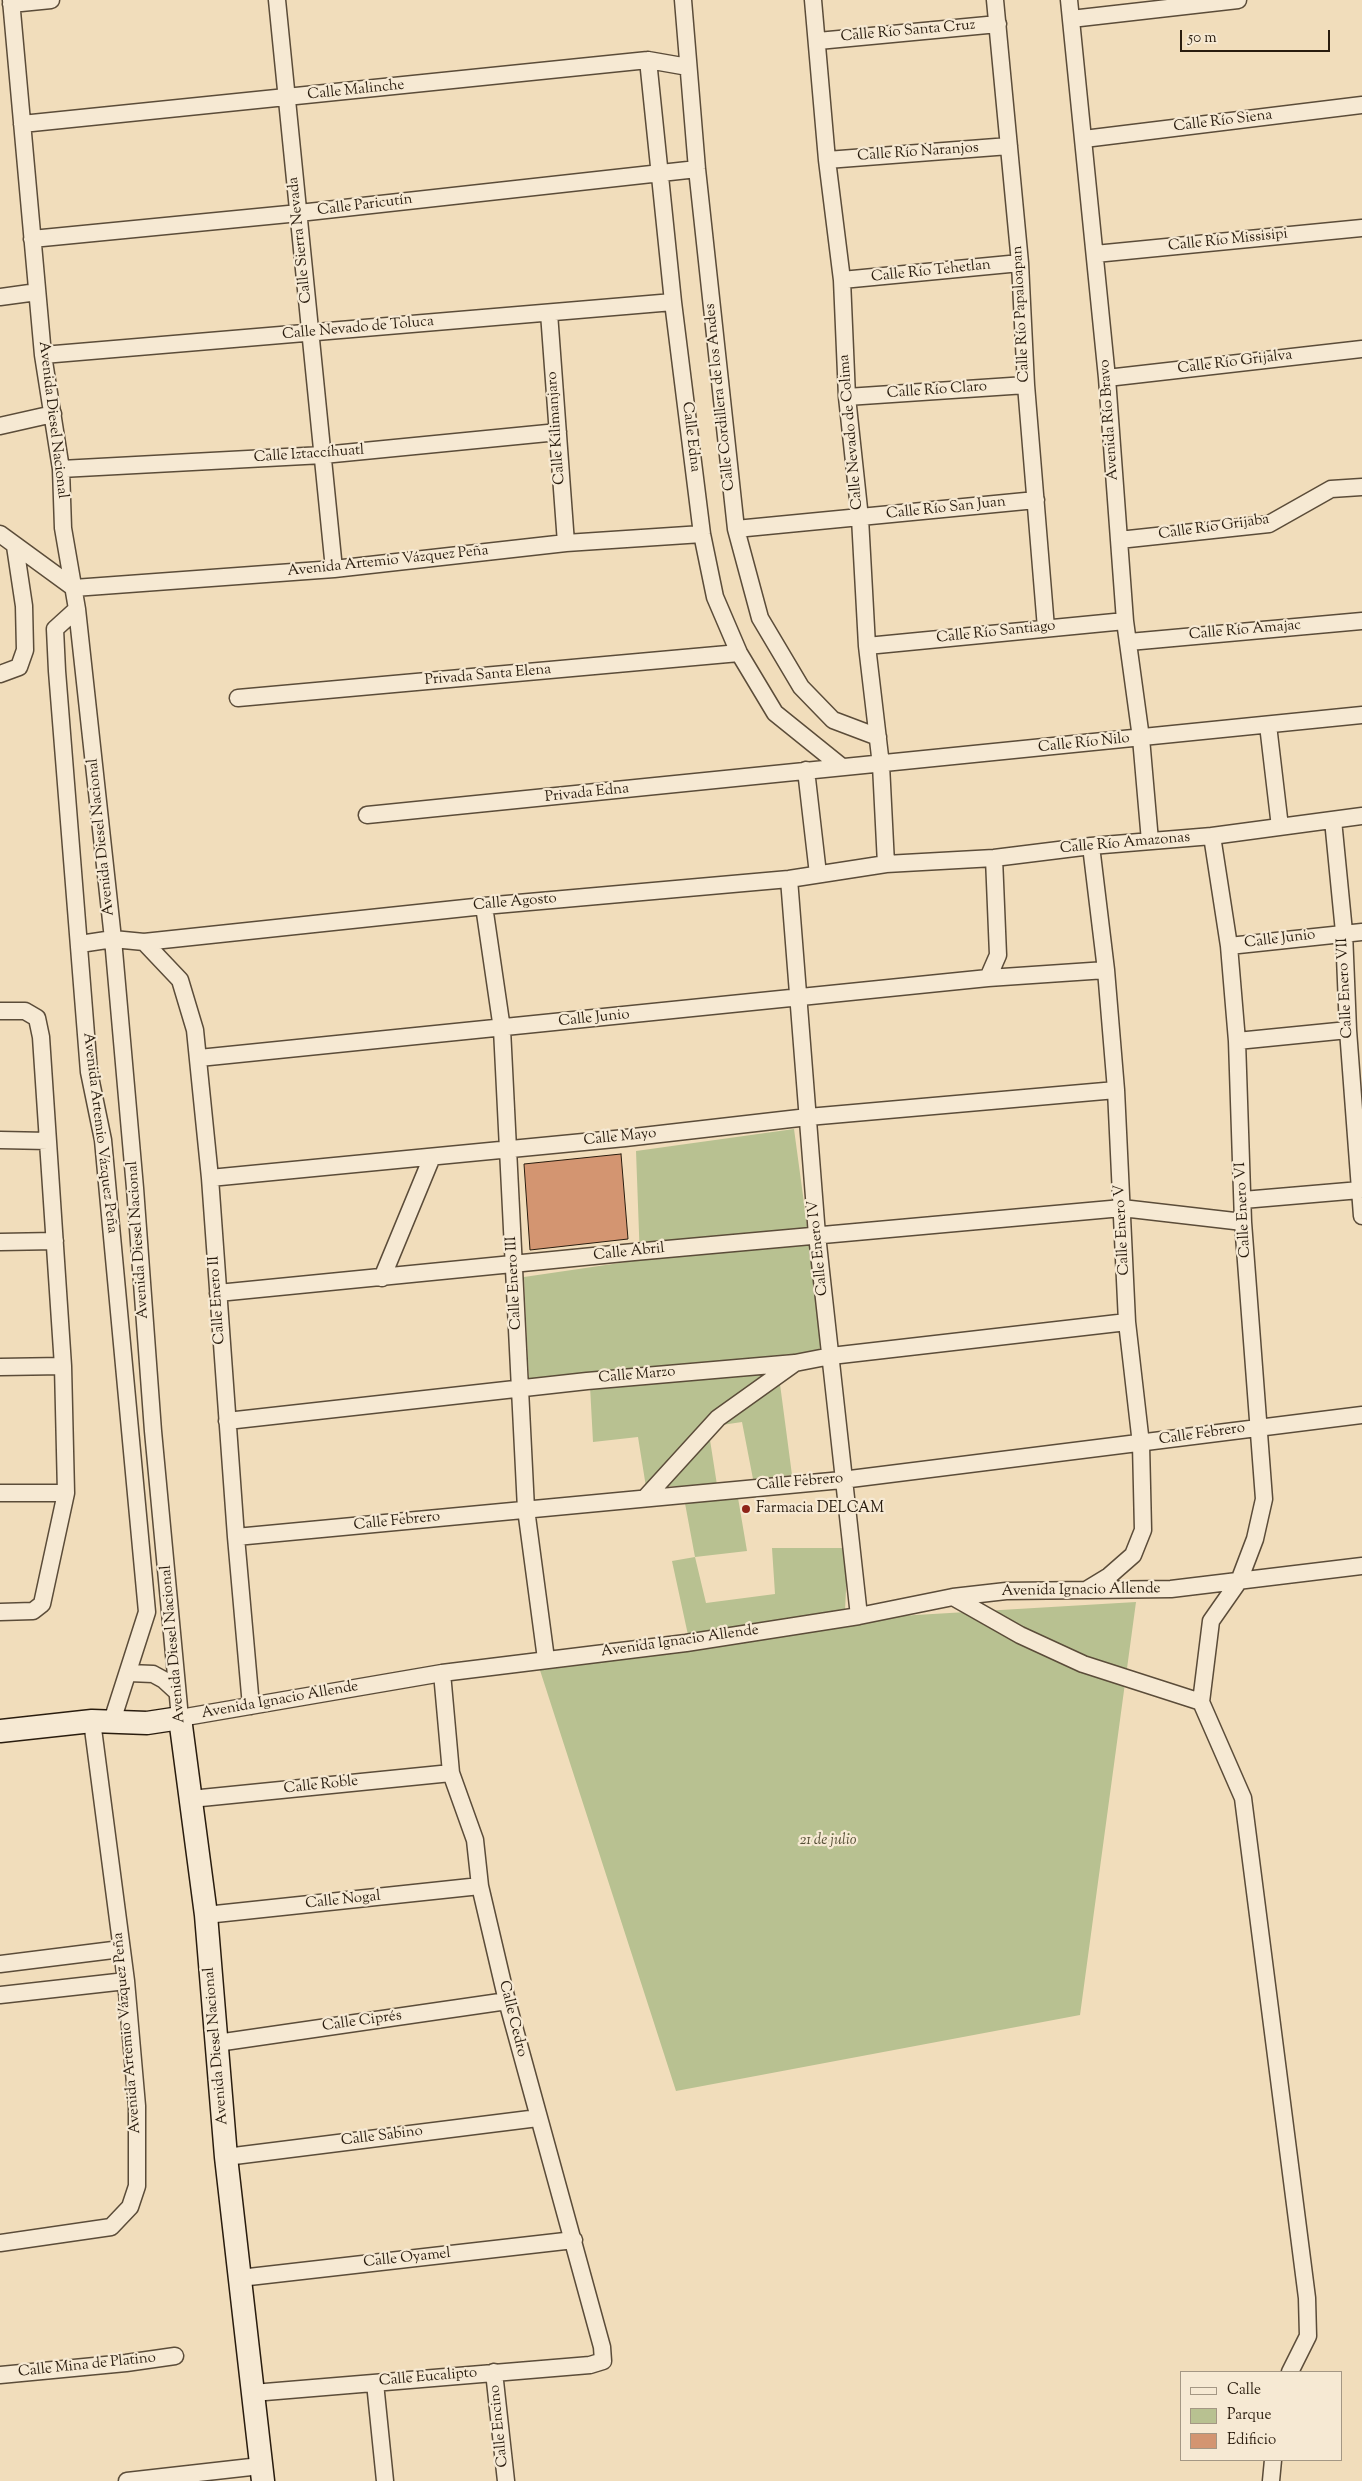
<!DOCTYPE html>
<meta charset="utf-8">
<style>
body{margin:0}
#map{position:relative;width:1362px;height:2481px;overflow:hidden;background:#f1ddbb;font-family:"Sorts Mill Goudy",serif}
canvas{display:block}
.legend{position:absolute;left:1180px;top:2371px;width:162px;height:90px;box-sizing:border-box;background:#f6e9d3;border:1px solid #a49784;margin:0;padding:6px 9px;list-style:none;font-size:15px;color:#291c0e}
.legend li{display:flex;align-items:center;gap:10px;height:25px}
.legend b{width:25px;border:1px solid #a49784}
.scale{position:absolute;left:1180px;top:30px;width:150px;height:22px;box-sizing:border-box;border:2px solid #291c0e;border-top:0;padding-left:6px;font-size:15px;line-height:18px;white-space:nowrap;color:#291c0e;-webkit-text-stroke:4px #f6e9d3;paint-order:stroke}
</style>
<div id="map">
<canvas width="1362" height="2481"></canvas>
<ul class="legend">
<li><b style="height:6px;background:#f6e9d3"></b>Calle</li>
<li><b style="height:14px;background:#b8c191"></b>Parque</li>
<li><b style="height:14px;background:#d39571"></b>Edificio</li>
</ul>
<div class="scale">50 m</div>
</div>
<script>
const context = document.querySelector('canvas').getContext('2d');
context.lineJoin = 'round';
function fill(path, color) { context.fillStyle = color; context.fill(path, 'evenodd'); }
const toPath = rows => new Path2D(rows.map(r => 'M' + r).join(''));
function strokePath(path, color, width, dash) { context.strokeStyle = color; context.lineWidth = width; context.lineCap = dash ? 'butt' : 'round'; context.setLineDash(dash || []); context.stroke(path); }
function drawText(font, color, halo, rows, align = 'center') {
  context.font = font + ' "Sorts Mill Goudy",serif'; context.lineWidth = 4.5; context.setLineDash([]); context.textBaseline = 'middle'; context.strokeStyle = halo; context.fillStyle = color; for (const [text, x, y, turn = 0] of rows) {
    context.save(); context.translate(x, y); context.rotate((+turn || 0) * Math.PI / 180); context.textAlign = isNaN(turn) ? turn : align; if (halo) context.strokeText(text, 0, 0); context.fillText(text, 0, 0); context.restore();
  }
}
fill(toPath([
 [794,1129,824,1351,529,1380,524,1277,640,1260,636,1151],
 [778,1369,792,1475,753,1479,742,1422,708,1427,717,1485,646,1487,638,1437,593,1442,590,1386],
 [737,1492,747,1551,695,1557,706,1603,775,1594,772,1548,848,1548,845,1611,688,1635,672,1561,695,1557,684,1498],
 [1136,1602,1080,2015,676,2091,537,1661,848,1619]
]), '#b8c191');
const building = toPath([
 [621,1154,628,1239,530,1250,524,1164,621,1154]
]);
fill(building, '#d39571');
strokePath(building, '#291c0e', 1);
const street = toPath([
 [11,0,43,355,61,469,63,528,77,609,113,939,135,1188,153,1431,180,1718,442,1673,686,1643,859,1616,953,1597,1006,1591,1171,1589,1362,1566],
 [277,0,334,569],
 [683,0,697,169,736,529,760,618,801,687,833,720,878,737],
 [813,0,827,160,842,280,847,397,860,518,867,646,881,765,886,864],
 [995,0,1020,263,1026,385,1046,628],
 [1069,0,1107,378,1125,621,1141,738,1150,841],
 [11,4,51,0],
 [1071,19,1238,0],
 [818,41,998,24],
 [648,60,673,302,702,534,715,597,739,653,775,713,842,767],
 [22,124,648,60,688,67],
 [1084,139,1362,105],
 [827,160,1009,146],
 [32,239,299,213,697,169],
 [1095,254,1362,228],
 [842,280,1020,263],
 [0,297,37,292],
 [549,313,566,543],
 [43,355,673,302],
 [1107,378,1362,349],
 [847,397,1026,385],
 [0,426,53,414],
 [61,469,323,455,558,432],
 [736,529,1036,500],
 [0,534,74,588,334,569,566,543,702,534],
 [1119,540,1269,524,1331,489,1362,487],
 [77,609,55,629,57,671,89,1072,103,1140,147,1612,112,1721],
 [1129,642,1362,621],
 [867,646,1125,621],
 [0,674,19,667,25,650,24,606,15,546],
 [238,698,739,653],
 [1268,725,1280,827],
 [806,770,818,874],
 [367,815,1362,715],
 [1333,820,1344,932,1348,1030,1362,1216],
 [1212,836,1229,946,1237,1041,1243,1222,1264,1499,1255,1539,1239,1581,1211,1621,1201,1702,1243,1798,1307,2298,1308,2336,1290,2372],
 [789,879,817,1235,859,1616],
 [484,906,502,1029,526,1509,546,1659],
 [144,942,484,906,789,879,886,864,994,858,1091,846,1212,836,1362,816],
 [80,944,113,939,144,942,180,980,195,1030,210,1178,236,1537,251,1706],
 [1229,946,1362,932],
 [988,978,998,955,994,858],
 [0,1011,25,1011,37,1018,41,1037,63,1366,66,1493,42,1604,33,1611,0,1612],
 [1237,1041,1348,1030],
 [199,1058,988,978,1106,970],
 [0,1140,48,1141],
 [210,1178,625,1138,808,1117,1116,1090],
 [1243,1200,1360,1190],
 [0,1242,55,1241],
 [382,1278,432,1157],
 [218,1293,634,1252,1122,1208,1243,1222],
 [0,1367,63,1366],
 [227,1421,587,1381,795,1363,831,1356,1127,1322],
 [0,1493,66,1493],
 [646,1497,718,1418,795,1363],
 [236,1537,842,1480,1362,1415],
 [1086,1590,1109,1576,1133,1555,1143,1530,1141,1444,1127,1322,1116,1090,1106,970,1091,846],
 [953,1597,1020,1635,1083,1664,1201,1702],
 [129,1673,153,1674,164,1680,176,1691],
 [191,1799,451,1773],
 [206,1915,480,1886],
 [0,1964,121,1949],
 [0,1995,126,1981],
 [217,2043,507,2001],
 [226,2157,538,2118],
 [0,2243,111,2227,130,2207,137,2186,137,2106,126,1981,92,1721],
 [240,2278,574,2240],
 [494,2372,506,2481],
 [0,2375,126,2363,175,2356],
 [375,2383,385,2481],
 [253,2393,590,2365,603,2361,602,2347,507,2001,480,1886,475,1840,451,1773,442,1673],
 [127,2481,260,2466],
 [1271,2481,1273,2460]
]);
const secondary = toPath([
 [0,1731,92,1721,147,1723,180,1718,206,1915,226,2157,263,2481]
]);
strokePath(street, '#5b4c39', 19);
strokePath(secondary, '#291c0e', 25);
strokePath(street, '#f6e9d3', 16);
strokePath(secondary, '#f6e9d3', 22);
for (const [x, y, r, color] of [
 [746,1509,5,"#8f2418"]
]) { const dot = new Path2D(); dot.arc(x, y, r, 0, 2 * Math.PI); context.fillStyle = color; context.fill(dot); strokePath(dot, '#f6e9d3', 2); }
drawText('15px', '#291c0e', '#f6e9d3', [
 ["Calle Río Santa Cruz",908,32,-5],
 ["Calle Malinche",356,91,-6],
 ["Calle Río Siena",1223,122,-7],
 ["Calle Río Naranjos",918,153,-4],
 ["Calle Paricutín",365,206,-7],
 ["Calle Sierra Nevada",301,240,-96],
 ["Calle Río Missisipi",1228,241,-6],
 ["Calle Río Tehetlan",931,272,-6],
 ["Calle Río Papaloapan",1022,314,-93],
 ["Calle Nevado de Toluca",358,329,-5],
 ["Calle Río Grijalva",1235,363,-7],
 ["Calle Río Claro",937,391,-4],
 ["Calle Cordillera de los Andes",721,397,-96],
 ["Avenida Diesel Nacional",52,420,83],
 ["Avenida Río Bravo",1110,420,-94],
 ["Calle Kilimanjaro",557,428,-94],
 ["Calle Nevado de Colima",852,432,-95],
 ["Calle Edna",690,437,83],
 ["Calle Iztaccíhuatl",309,455,-4],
 ["Calle Río San Juan",946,509,-6],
 ["Calle Río Grijaba",1214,528,-8],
 ["Avenida Artemio Vázquez Peña",388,562,-6],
 ["Calle Río Amajac",1245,631,-5],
 ["Calle Río Santiago",996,633,-6],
 ["Privada Santa Elena",488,676,-5],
 ["Calle Río Nilo",1084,744,-6],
 ["Privada Edna",587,794,-6],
 ["Avenida Diesel Nacional",102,837,-96],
 ["Calle Río Amazonas",1125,844,-5],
 ["Calle Agosto",515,903,-5],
 ["Calle Junio",1280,940,-7],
 ["Calle Enero VII",1346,988,-93],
 ["Calle Junio",594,1019,-6],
 ["Avenida Artemio Vázquez Peña",99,1133,83],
 ["Calle Mayo",620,1138,-6],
 ["Calle Enero VI",1244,1210,-93],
 ["Calle Enero V",1123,1230,-93],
 ["Avenida Diesel Nacional",139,1240,-94],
 ["Calle Enero IV",819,1248,-96],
 ["Calle Abril",629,1253,-6],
 ["Calle Enero III",515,1283,-93],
 ["Calle Enero II",218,1300,-94],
 ["Calle Marzo",637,1376,-5],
 ["Calle Febrero",1202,1435,-8],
 ["Calle Febrero",800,1483,-5],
 ["Calle Febrero",397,1522,-6],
 ["Avenida Ignacio Allende",1081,1591,-1],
 ["Avenida Ignacio Allende",680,1642,-8],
 ["Avenida Diesel Nacional",174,1644,-95],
 ["Avenida Ignacio Allende",280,1701,-10],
 ["Calle Roble",321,1786,-6],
 ["Calle Nogal",343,1901,-6],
 ["Calle Cedro",512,2019,76],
 ["Calle Ciprés",362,2022,-8],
 ["Avenida Artemio Vázquez Peña",128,2033,-95],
 ["Avenida Diesel Nacional",217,2046,-95],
 ["Calle Sabino",382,2137,-7],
 ["Calle Oyamel",407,2259,-6],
 ["Calle Mina de Platino",87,2366,-6],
 ["Calle Eucalipto",428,2378,-5],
 ["Calle Encino",500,2426,-96]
]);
drawText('15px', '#291c0e', '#f6e9d3', [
 ["Farmacia DELCAM",756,1509]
], 'left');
drawText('italic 15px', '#544e35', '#f6e9d3', [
 ["21 de julio",828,1841]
]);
</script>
